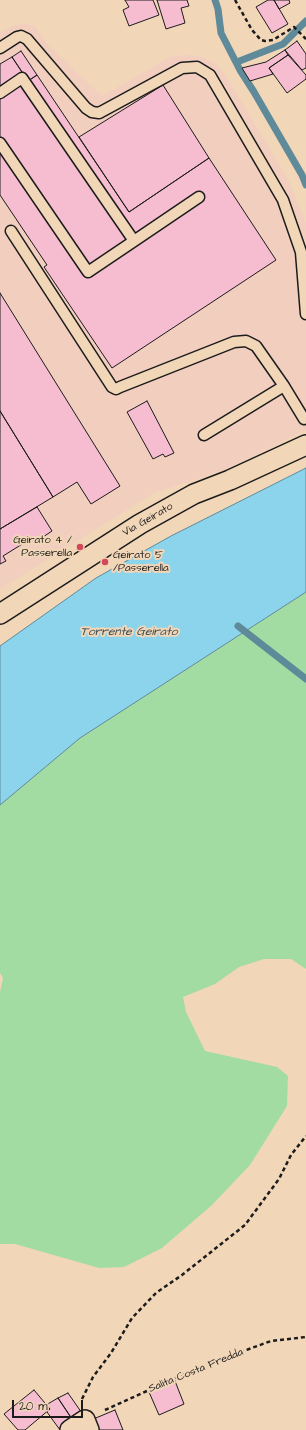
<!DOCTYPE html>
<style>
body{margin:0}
#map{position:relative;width:306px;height:1430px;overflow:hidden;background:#f1d6b8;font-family:"Architects Daughter",sans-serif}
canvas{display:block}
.scale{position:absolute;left:12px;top:1400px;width:71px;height:18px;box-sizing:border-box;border:2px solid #1c1c1c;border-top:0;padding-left:5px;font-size:12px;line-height:14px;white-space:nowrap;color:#1c1c1c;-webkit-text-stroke:3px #f1d6b8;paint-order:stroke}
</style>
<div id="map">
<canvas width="306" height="1430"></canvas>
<div class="scale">20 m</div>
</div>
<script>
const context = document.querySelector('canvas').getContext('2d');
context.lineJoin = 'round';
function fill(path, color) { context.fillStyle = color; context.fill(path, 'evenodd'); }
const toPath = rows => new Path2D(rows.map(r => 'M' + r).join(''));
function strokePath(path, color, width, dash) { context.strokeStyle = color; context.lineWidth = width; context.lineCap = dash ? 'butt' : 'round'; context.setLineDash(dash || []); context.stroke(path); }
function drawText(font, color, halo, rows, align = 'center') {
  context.font = font + ' "Architects Daughter",sans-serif'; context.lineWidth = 4; context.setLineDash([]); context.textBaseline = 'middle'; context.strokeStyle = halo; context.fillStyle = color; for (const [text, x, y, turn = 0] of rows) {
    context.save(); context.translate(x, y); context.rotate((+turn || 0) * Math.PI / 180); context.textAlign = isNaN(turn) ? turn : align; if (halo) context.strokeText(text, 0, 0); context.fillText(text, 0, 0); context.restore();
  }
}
fill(toPath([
 [25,24,35,26,48,45,102,96,170,57,186,55,202,57,216,64,226,76,289,181,306,223,306,430,221,472,156,492,0,589,0,32,15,25]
]), '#f2cebf');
fill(toPath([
 [306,592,306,969,291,959,264,959,239,967,215,984,183,997,186,1012,205,1051,277,1067,288,1076,287,1106,250,1165,212,1205,162,1248,124,1267,99,1268,15,1244,0,1244,0,992,3,978,0,973,0,805,80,738]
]), '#a2dca2');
const water = toPath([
 [306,468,306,592,80,738,0,805,0,646,96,578,171,536,306,468]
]);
fill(water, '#8bd4ec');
strokePath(water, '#5f8a99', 1);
strokePath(toPath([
 [215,0,218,9,221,33,240,70,254,92,302,175,306,185],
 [237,62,283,44,306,21],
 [238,626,306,679]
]), '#5f8a99', 7);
const building = toPath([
 [125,0,153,0,159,15,129,26,123,10,129,7,125,0],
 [157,0,187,0,189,6,181,8,185,23,166,29,157,0],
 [268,0,274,0,288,24,272,33,256,7,268,0],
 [274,0,289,0,290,3,279,9,274,0],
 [297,41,306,54,306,68,302,70,285,50,297,41],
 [285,50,288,55,269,68,273,74,250,81,242,68,266,62,285,50],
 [21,51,37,75,28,81,12,57,21,51],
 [288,55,306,75,306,79,287,93,269,68,288,55],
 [12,57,28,81,37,75,129,212,209,158,276,260,112,368,44,267,47,265,0,195,0,64,12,57],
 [163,85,209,158,129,212,79,137,163,85],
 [0,293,120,486,91,504,77,482,53,497,0,411,0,293],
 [147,401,174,453,165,457,163,454,153,459,127,412,147,401],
 [0,411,53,497,0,529,0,411],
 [37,507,52,531,34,543,32,538,3,556,6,561,0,564,0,529,37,507],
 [175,1381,184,1404,159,1415,149,1392,175,1381],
 [34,1390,50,1409,25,1430,18,1430,4,1414,34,1390],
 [68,1393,84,1416,74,1422,58,1398,68,1393],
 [58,1398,74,1422,62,1430,60,1430,47,1412,50,1409,46,1405,58,1398],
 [115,1410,123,1430,95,1430,91,1420,115,1410]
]);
fill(building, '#f6bcd0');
strokePath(building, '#1c1c1c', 1);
const service = toPath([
 [0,48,17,37,21,36,27,39,86,108,92,112,99,113,182,68,197,67,210,75,283,200,301,252,306,314],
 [0,93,22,78,134,241,88,272,0,143],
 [11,231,112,387,116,389,120,387,234,342,246,341,256,346,284,386,304,419],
 [134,241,199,197],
 [204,435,284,386]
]);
const minor = toPath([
 [0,614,140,524,194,494,230,480,306,445],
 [70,1430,85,1420,89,1430]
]);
strokePath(service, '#1c1c1c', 13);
strokePath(minor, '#1c1c1c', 22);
strokePath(toPath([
 [235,0,252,30,261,40,265,41,273,40,294,27,306,39],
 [82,1399,93,1377,111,1353,132,1318,156,1293,182,1275,245,1225,279,1179,291,1155,306,1136],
 [105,1410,202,1366,271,1341,306,1337]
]), '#1c1c1c', 2.5, [4, 3]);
strokePath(service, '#f1d6b8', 10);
strokePath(minor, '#f1d6b8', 19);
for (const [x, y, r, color] of [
 [80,547,4,"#d1495b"],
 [105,562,4,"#d1495b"]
]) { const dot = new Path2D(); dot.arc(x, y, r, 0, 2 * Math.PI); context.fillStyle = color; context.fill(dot); strokePath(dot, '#f1d6b8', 1.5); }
drawText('11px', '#1c1c1c', '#f1d6b8', [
 ["Via Geirato",148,520,-30],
 ["Salita Costa Fredda",196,1371,-22]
]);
drawText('11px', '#1c1c1c', '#f1d6b8', [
 ["Geirato 4 /",72,541],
 ["Passerella",72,554],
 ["Geirato 5",113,556,"left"],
 ["/Passerella",113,569,"left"]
], 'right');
drawText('italic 12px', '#384a50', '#f1d6b8', [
 ["Torrente Geirato",129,632]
]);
</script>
